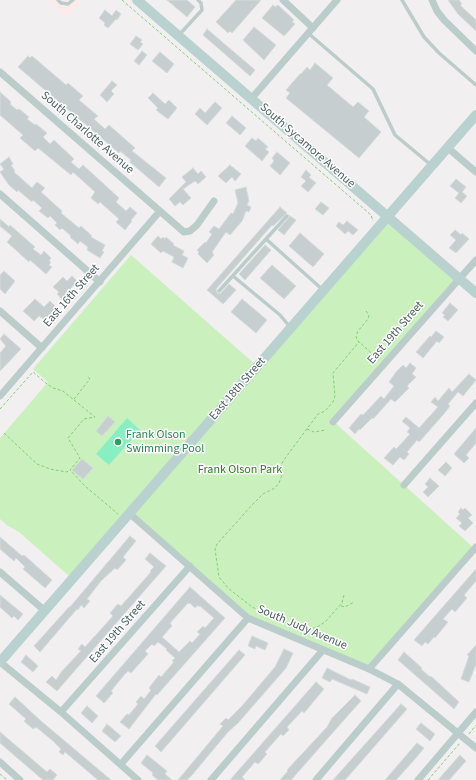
<!DOCTYPE html>
<style>
body{margin:0}
canvas{display:block;background:#f2eff1}
</style>
<canvas width="476" height="780"></canvas>
<script>
const context = document.querySelector('canvas').getContext('2d');
context.lineJoin = 'round';
function fill(path, color) { context.fillStyle = color; context.fill(path, 'evenodd'); }
const toPath = rows => new Path2D(rows.map(r => 'M' + r).join(''));
function strokePath(path, color, width, dash) { context.strokeStyle = color; context.lineWidth = width; context.lineCap = dash ? 'butt' : 'round'; context.setLineDash(dash || []); context.stroke(path); }
function drawText(font, color, halo, rows, align = 'center') {
  context.font = font + ' "Source Sans 3",sans-serif'; context.lineWidth = 3; context.setLineDash([]); context.textBaseline = 'middle'; context.strokeStyle = halo; context.fillStyle = color; for (const [text, x, y, turn = 0] of rows) {
    context.save(); context.translate(x, y); context.rotate((+turn || 0) * Math.PI / 180); context.textAlign = isNaN(turn) ? turn : align; if (halo) context.strokeText(text, 0, 0); context.fillText(text, 0, 0); context.restore();
  }
}
fill(toPath([
 [49,0,81,0,67,16]
]), '#fdeae9');
fill(toPath([
 [388,216,459,278,333,421,475,549,369,669,248,618,129,514,69,576,19,532,8,526,0,519,0,438,48,382,33,369,131,255,257,366]
]), '#caf1bd');
fill(toPath([
 [127,418,140,430,109,465,96,454]
]), '#88efc2');
const building = toPath([
 [167,0,187,0,195,7,187,17,167,0],
 [236,0,261,0,232,33,230,31,228,33,216,22,236,0],
 [448,0,459,0,462,4,460,5,476,20,476,31,458,14,448,0],
 [273,5,275,7,278,5,294,20,292,22,295,24,284,36,262,18,273,5],
 [105,10,112,16,116,10,121,14,117,20,116,19,108,28,104,25,105,23,99,18,105,10],
 [254,27,276,45,264,60,243,40,254,27],
 [207,29,255,70,250,76,203,35,207,29],
 [136,36,142,40,140,42,143,44,138,50,130,44,136,36],
 [142,51,147,55,139,65,134,61,142,51],
 [160,52,174,64,167,73,152,61,160,52],
 [28,56,30,58,32,56,66,85,68,83,83,96,79,100,98,116,94,119,105,129,109,125,135,148,132,151,166,178,159,187,130,162,131,160,120,151,119,153,18,67,28,56],
 [315,63,333,78,327,85,353,107,358,102,369,111,364,117,381,132,359,158,286,98,290,93,286,90,300,74,301,74,307,67,310,70,315,63],
 [112,81,117,85,111,91,114,94,107,102,100,95,112,81],
 [0,92,11,102,10,104,17,110,19,109,29,117,27,119,35,125,36,124,47,133,43,137,50,144,54,140,74,159,71,162,79,169,83,165,119,198,116,202,126,211,130,207,137,213,131,220,132,221,125,230,116,222,119,219,100,202,98,204,91,198,95,192,73,172,71,175,38,148,35,151,20,138,23,135,0,115,0,92],
 [153,93,165,104,169,100,177,108,168,119,156,110,158,108,148,98,153,93],
 [215,102,222,108,207,125,195,114,200,108,205,113,215,102],
 [232,116,246,128,240,135,226,123,232,116],
 [252,138,256,141,258,138,268,147,265,149,269,152,262,161,245,146,252,138],
 [277,152,290,163,280,175,270,166,274,161,272,158,277,152],
 [9,157,13,164,11,165,15,171,14,172,32,188,37,182,45,188,41,192,62,211,61,213,79,228,81,226,92,236,91,237,105,245,102,251,104,252,100,258,87,250,88,247,80,241,78,244,70,237,71,236,62,228,60,230,55,225,57,223,50,216,48,218,39,211,42,208,33,200,32,202,18,190,17,192,9,185,0,172,4,169,0,164,9,157],
 [230,165,241,174,235,181,232,177,226,183,218,176,230,165],
 [193,168,198,174,201,171,206,177,198,184,195,181,183,189,191,198,183,205,180,202,175,206,169,199,186,182,182,177,193,168],
 [306,170,311,175,309,177,316,183,308,192,301,186,306,181,301,177,306,170],
 [456,179,466,187,462,192,467,196,461,203,455,198,459,193,450,186,456,179],
 [246,187,249,201,247,205,251,207,249,212,246,211,242,221,230,235,226,232,212,252,214,255,207,263,198,254,199,252,197,250,205,242,206,243,212,234,209,232,214,226,219,229,231,213,233,214,238,203,235,190,246,187],
 [321,202,329,208,323,215,315,209,321,202],
 [280,207,287,213,273,226,272,225,216,289,217,293,220,294,229,284,236,290,223,304,207,290,280,207],
 [290,216,296,220,284,235,278,230,290,216],
 [0,219,9,227,10,225,35,247,33,249,41,255,44,251,51,258,49,261,51,262,49,265,52,267,46,274,30,260,29,262,7,242,12,236,0,226,0,219],
 [347,221,358,230,353,235,348,231,345,234,336,226,339,222,343,225,347,221],
 [455,230,461,235,462,233,469,239,456,253,449,248,456,240,450,235,455,230],
 [300,233,324,254,313,267,289,246,300,233],
 [158,236,161,239,163,237,165,239,166,237,174,244,173,245,184,251,182,255,188,258,183,268,172,262,174,257,163,251,161,253,151,244,158,236],
 [265,245,271,250,245,280,239,274,265,245],
 [272,265,296,286,284,299,260,278,272,265],
 [4,271,15,281,5,294,0,289,0,275,4,271],
 [72,276,77,281,62,299,57,294,59,292,53,287,63,277,67,281,72,276],
 [35,299,44,307,50,301,56,307,45,320,39,316,34,321,23,311,35,299],
 [242,299,267,320,256,333,231,312,242,299],
 [450,303,458,310,448,321,443,317,445,315,442,313,450,303],
 [436,331,444,337,439,343,437,341,423,358,416,352,430,336,431,337,436,331],
 [4,334,21,349,0,371,0,353,6,346,0,339,4,334],
 [410,363,416,368,412,374,416,377,407,386,409,388,395,402,391,399,373,419,372,418,360,430,359,429,355,434,349,428,361,414,363,415,381,396,384,399,394,386,389,382,396,372,403,365,406,368,410,363],
 [469,374,476,380,463,396,458,392,448,404,450,406,443,415,419,442,417,440,407,452,409,454,404,460,400,457,393,465,384,458,394,447,396,449,399,446,410,434,407,432,410,428,402,421,406,417,419,428,438,407,431,402,435,397,438,401,449,388,452,392,469,374],
 [108,416,115,422,102,436,96,431,108,416],
 [476,428,476,443,466,455,469,458,464,463,454,454,476,428],
 [82,459,93,468,83,479,72,470,82,459],
 [446,462,452,468,445,476,438,470,446,462],
 [430,478,439,486,428,497,423,492,428,487,425,484,430,478],
 [461,508,463,510,465,508,472,515,468,518,473,523,465,531,459,526,462,523,456,518,460,514,458,512,461,508],
 [130,536,136,541,123,557,126,560,117,570,115,568,101,581,87,599,90,601,84,608,81,605,78,610,77,609,40,652,34,646,69,607,70,607,130,536],
 [0,537,22,556,24,555,52,580,45,588,23,569,25,567,16,558,14,561,0,549,0,537],
 [150,553,166,566,57,691,46,682,52,676,56,680,62,671,81,651,78,649,82,644,85,647,113,616,110,613,118,604,121,606,151,572,150,571,154,567,145,559,150,553],
 [476,569,476,581,464,595,467,598,455,612,452,609,443,619,448,622,435,638,434,637,428,644,425,642,422,646,414,640,476,569],
 [190,587,225,618,157,695,156,694,129,729,120,722,127,714,129,715,138,704,136,702,141,696,144,699,151,690,149,688,159,675,161,677,174,662,172,661,175,658,166,650,167,649,158,642,154,646,152,644,145,651,148,654,131,673,128,671,124,675,111,691,113,693,104,703,96,696,190,587],
 [188,603,189,604,190,603,195,608,198,605,199,607,200,606,214,618,205,628,203,626,197,632,200,634,192,643,190,641,179,652,162,637,172,626,170,623,188,603],
 [0,595,23,614,18,620,14,616,12,618,0,607,0,595],
 [252,636,268,643,265,650,256,646,255,649,248,646,252,636],
 [476,645,476,664,469,682,461,679,469,656,467,655,476,645],
 [284,649,293,653,286,668,238,723,228,732,192,775,187,780,178,780,223,726,220,724,226,718,228,720,242,706,275,667,284,649],
 [239,650,245,655,161,752,155,746,239,650],
 [404,652,422,668,421,669,430,677,431,676,459,702,454,709,398,660,404,652],
 [26,655,38,666,33,672,21,662,26,655],
 [327,668,351,680,352,679,370,687,367,694,332,679,330,682,322,678,327,668],
 [316,682,324,689,304,713,302,711,287,727,289,730,283,736,281,734,280,735,265,752,267,754,258,764,255,762,242,777,245,780,230,780,316,682],
 [355,695,361,701,351,712,291,780,280,780,288,771,287,770,327,727,332,718,355,695],
 [15,697,41,721,111,780,98,780,65,752,63,755,59,752,61,749,53,741,36,727,33,729,24,721,26,719,9,704,15,697],
 [401,704,407,709,360,763,345,780,333,780,401,704],
 [87,706,98,716,92,723,81,713,87,706],
 [421,723,435,734,430,741,416,729,421,723],
 [107,724,121,736,115,742,102,731,107,724],
 [0,732,47,772,50,769,57,775,53,780,43,780,0,743,0,732],
 [417,743,424,748,415,759,396,780,385,780,417,743],
 [147,755,167,771,165,774,172,780,158,780,152,775,153,773,141,763,147,755],
 [460,755,466,761,449,780,438,780,460,755]
]);
fill(building, '#c6cecf');
strokePath(building, '#d3dbdb', 1);
strokePath(toPath([
 [122,0,371,215,373,221],
 [366,311,369,315,368,319,358,331,356,336,357,340,379,360],
 [74,399,90,379,88,377],
 [0,409,33,372,47,384,53,388,63,391,95,417,84,419,68,438,80,458,70,470,85,486,118,514],
 [307,429,314,432,326,430],
 [4,433,37,464,50,469,67,472,69,470],
 [344,595,342,603,325,622,317,627,308,630,301,630,252,607,228,588,219,577,215,549,217,544,253,504,263,494,275,488,279,483,282,475,282,463,286,457,318,414,325,411,333,402,335,396,333,373,359,342],
 [341,606,345,607,354,602],
 [469,734,476,725],
 [0,774,7,780],
 [428,780,460,743]
]), '#81d073', 1, [3, 2]);
strokePath(toPath([
 [58,0,61,3,68,4,73,0],
 [402,0,424,37,439,53,476,85],
 [308,33,373,89,395,135,431,165],
 [179,35,202,10,201,3,198,0],
 [266,239,287,216],
 [233,276,280,315,290,327],
 [219,291,266,239,323,290]
]), '#bbcdca', 3.5);
strokePath(toPath([
 [283,0,313,28],
 [432,0,437,11,444,20,476,51],
 [0,72,184,232,190,231,197,225,214,201],
 [251,99,337,0],
 [448,148,476,172],
 [0,194,100,282],
 [0,311,42,348],
 [0,396,160,211],
 [333,422,476,260],
 [404,485,476,403],
 [129,513,248,618,369,669,398,684,476,748],
 [0,572,45,611],
 [0,662,61,712,138,780],
 [369,669,476,547],
 [61,712,190,566],
 [0,762,20,780],
 [121,764,248,618],
 [211,780,323,650],
 [316,780,398,684],
 [418,780,476,712]
]), '#bbcdca', 7);
strokePath(toPath([
 [137,0,476,293],
 [0,662,476,115]
]), '#bad2cf', 10);
for (const [x, y, r, color] of [
 [118,442,4,"#2e9e5b"]
]) { const dot = new Path2D(); dot.arc(x, y, r, 0, 2 * Math.PI); context.fillStyle = color; context.fill(dot); strokePath(dot, '#fff', 1.5); }
drawText('12px', '#475e5a', '#fff', [
 ["South Charlotte Avenue",87,133,41],
 ["South Sycamore Avenue",307,146,41],
 ["East 16th Street",72,296,-49],
 ["East 19th Street",396,333,-49],
 ["East 18th Street",238,389,-49],
 ["South Judy Avenue",302,628,23],
 ["East 19th Street",118,632,-49]
]);
drawText('12px', '#27864d', '#fff', [
 ["Frank Olson",126,435],
 ["Swimming Pool",126,449]
], 'left');
drawText('12px', '#248314', '#fff', [
 ["Frank Olson Park",240,470]
]);
</script>
